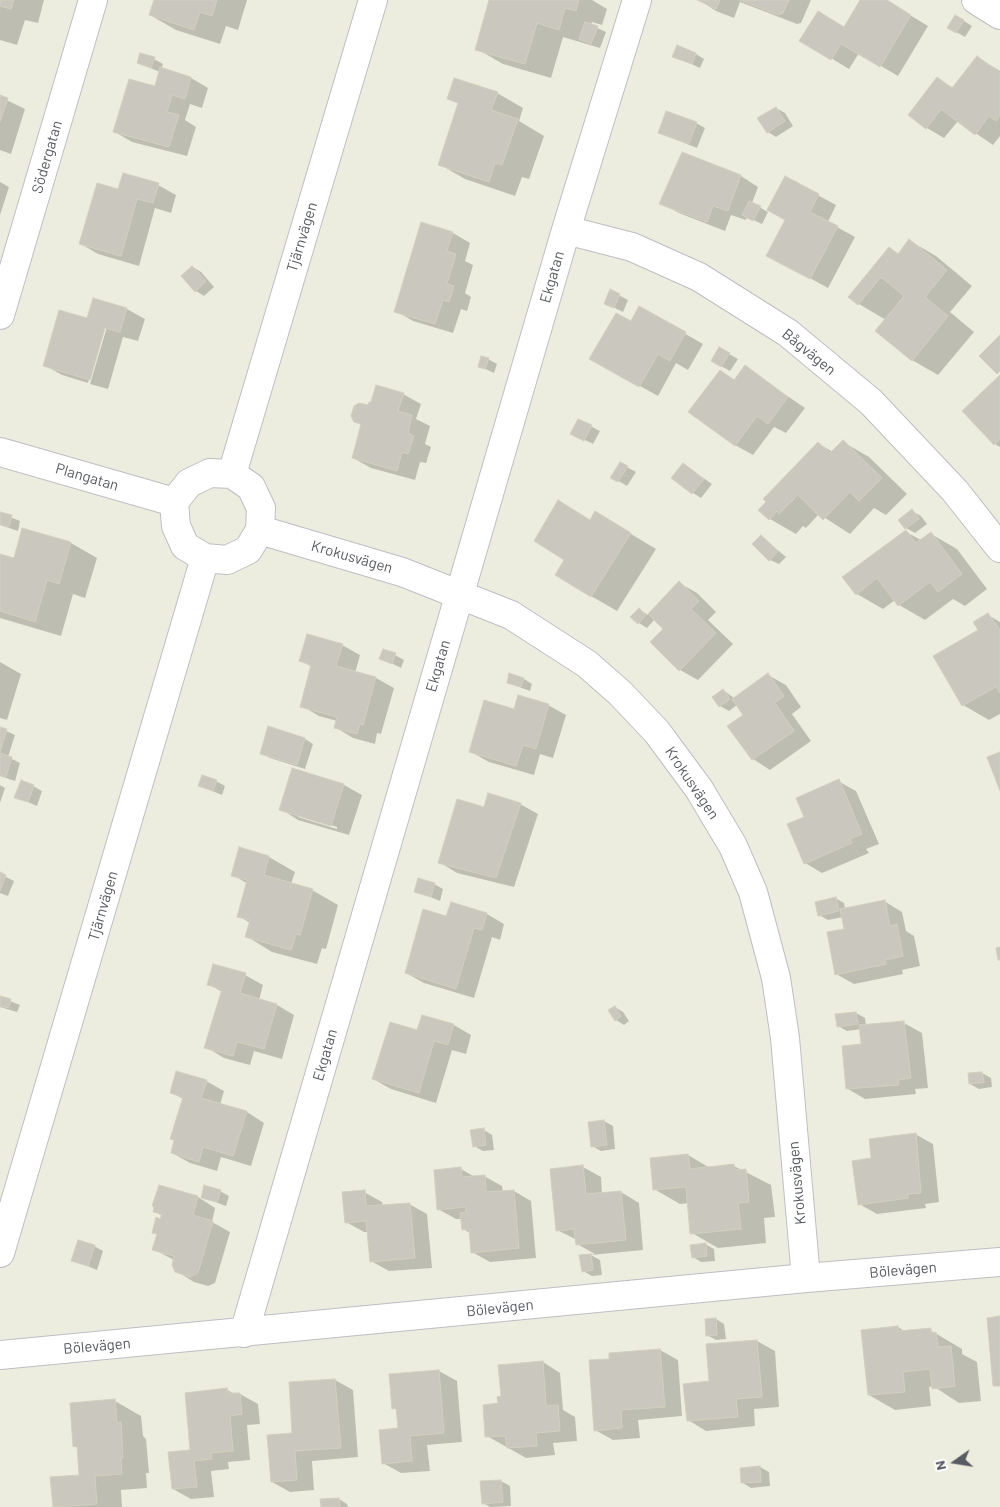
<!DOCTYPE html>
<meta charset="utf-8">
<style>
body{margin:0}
#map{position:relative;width:1000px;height:1507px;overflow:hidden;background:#ededdf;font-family:Barlow,sans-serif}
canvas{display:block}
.north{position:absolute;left:930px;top:1437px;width:50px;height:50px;-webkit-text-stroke:4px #fff;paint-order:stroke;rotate:257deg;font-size:14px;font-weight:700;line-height:20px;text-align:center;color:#585b62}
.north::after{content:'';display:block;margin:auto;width:18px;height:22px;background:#585b62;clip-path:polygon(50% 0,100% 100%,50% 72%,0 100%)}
</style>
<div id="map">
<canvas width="1000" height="1507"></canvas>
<div class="north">N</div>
</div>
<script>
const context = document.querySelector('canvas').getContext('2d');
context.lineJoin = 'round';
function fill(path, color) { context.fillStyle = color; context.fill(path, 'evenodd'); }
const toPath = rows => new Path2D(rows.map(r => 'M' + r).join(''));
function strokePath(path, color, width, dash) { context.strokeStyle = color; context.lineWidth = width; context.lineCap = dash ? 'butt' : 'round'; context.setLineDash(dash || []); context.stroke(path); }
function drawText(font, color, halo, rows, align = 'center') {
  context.font = font + ' Barlow,sans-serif'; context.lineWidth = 4; context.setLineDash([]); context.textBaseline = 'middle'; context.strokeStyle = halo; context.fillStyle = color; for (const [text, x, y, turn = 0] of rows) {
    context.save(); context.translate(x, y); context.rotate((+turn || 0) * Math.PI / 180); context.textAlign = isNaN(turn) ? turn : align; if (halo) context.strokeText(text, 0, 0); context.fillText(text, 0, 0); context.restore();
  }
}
fill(toPath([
 [0,0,44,0,38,23,25,20,17,45,0,40],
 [155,0,247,0,238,30,226,26,220,44,176,30,150,15],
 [491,0,592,0,607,9,602,25,592,22,591,25,606,32,600,48,563,37,551,78,503,64,477,49],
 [699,0,811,0,801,23,797,24,740,2,734,18,716,11],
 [862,0,885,0,928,26,898,76,859,53,849,69,801,40,845,28],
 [956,16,972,26,965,37,956,32],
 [696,54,704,59,700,68,674,56],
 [977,57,1000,71,1000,136,993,145,958,121,944,138,927,128,937,79,954,88],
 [154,59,163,64,161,69,191,78,208,88,202,108,190,104,185,120,196,127,187,156,132,142,115,132,156,88,160,72,138,63],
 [497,93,523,108,519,121,544,136,529,179,522,177,515,196,465,179,439,164,459,104,449,98],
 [0,97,25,109,11,154,0,150],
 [776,108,785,113,793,126,776,137,768,132],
 [696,123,705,128,697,148,659,133],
 [682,153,741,176,758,187,752,203,768,212,786,178,836,205,828,222,855,237,828,288,786,265,787,220,769,210,762,224,747,217,746,220,731,215,725,231,679,213,661,203],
 [0,182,9,187,0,215],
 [158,185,176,195,171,213,155,208,139,266,98,254,81,244,118,190],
 [453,233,470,243,465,261,473,265,465,293,471,297,467,311,461,309,453,333,413,321,396,311],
 [910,241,936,256,972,286,950,312,974,332,938,375,912,360,886,320,859,304,889,248,899,254],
 [193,267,201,272,214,287,204,296,196,291],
 [611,291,628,300,623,312,605,303],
 [94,299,127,309,145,319,138,341,123,337,108,389,90,384,107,327,104,327,88,383,62,375,44,365,88,320],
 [640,308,703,344,688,370,676,363,658,396,591,359,631,323],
 [720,349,738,359,730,371,712,361],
 [488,359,497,364,494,373,479,366],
 [745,367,805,408,786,433,774,427,753,455,735,445,720,371,735,380],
 [1000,376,1000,447,995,444],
 [403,394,421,404,416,419,430,426,425,444,431,447,426,463,420,462,415,480,371,468,353,458,362,426,355,421,369,407],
 [579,420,600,431,593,444,581,438],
 [843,442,869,457,907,494,886,515,874,508,850,534,819,514,806,528,803,526,796,534,770,519,819,444,833,452],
 [621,464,636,472,627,486,612,477],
 [683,464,712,484,701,498,693,493],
 [912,511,921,516,927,524,915,533,906,528,900,520],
 [0,513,20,521,18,531,0,525],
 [591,521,621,528,656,549,617,611,591,596,566,559],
 [23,530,71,543,97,558,85,598,73,594,61,636,0,618,0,555,15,559],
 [906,532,921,540,931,534,957,549,987,589,965,606,953,599,925,620,899,605,895,600,883,609,857,594],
 [761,536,786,557,779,564,770,560],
 [679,583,697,593,716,612,708,620,733,644,698,680,680,670,664,629,655,619,647,628,639,623,639,609,648,615],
 [988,615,1000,622,1000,714,989,720,963,705,980,631],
 [342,645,360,655,355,673,376,678,394,688,381,734,377,733,375,744,353,738,335,727,337,721,319,716,302,706,312,667,301,661],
 [395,655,404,660,401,668,381,658],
 [0,662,21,674,7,720,0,718],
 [768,675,786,685,801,707,792,714,811,741,770,770,753,759,745,715,737,705,729,711,720,706,714,698,723,690,734,698],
 [524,679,532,684,530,691,508,683],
 [548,705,566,715,553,758,540,754,534,775,489,762,471,752,515,710],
 [0,728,15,735,8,757,20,763,15,781,0,776],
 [305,739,313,744,305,769,270,758,261,753],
 [293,769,344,785,362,795,349,835,298,820,281,809],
 [298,814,337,827,337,829,298,817],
 [216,781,225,786,222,795,200,786],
 [838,781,856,791,879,844,866,849,869,853,822,873,805,863,805,817],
 [0,785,5,788,0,803],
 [33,786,42,791,37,806,16,797],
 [520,804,538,814,514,887,457,873,439,862,484,808],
 [240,849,269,857,295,872,291,884,312,890,338,905,326,949,322,948,317,964,272,952,246,936,250,923,239,916,248,884,233,875],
 [0,874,14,881,8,896,0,893],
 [434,884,443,889,440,901,415,891],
 [835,898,844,903,845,909,884,901,902,912,906,931,914,936,920,966,902,970,903,974,854,984,836,974,846,930,843,917,828,920,819,915],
 [452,903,487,914,504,924,500,940,492,937,474,998,424,983,406,973,447,917],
 [245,975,263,985,259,1000,277,1005,294,1015,282,1059,254,1051,250,1065,224,1058,206,1047,222,992,209,984],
 [0,997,20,1005,17,1012,0,1007],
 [615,1007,623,1012,629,1021,624,1025,616,1020],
 [856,1013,865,1018,866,1026,904,1023,922,1033,928,1088,915,1089,916,1094,865,1099,848,1089,862,1045,861,1029,847,1031,838,1026,837,1015],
 [423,1016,454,1025,471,1035,466,1054,452,1050,436,1103,391,1089,373,1079,418,1032],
 [982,1073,991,1078,992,1087,979,1089,970,1084],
 [206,1081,224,1091,220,1105,247,1112,264,1123,251,1166,221,1157,217,1171,190,1163,172,1153,183,1099,171,1092],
 [604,1121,613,1126,615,1149,601,1151,592,1146],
 [484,1130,492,1135,494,1150,483,1151,474,1146],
 [915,1134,933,1144,939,1202,925,1204,926,1208,877,1214,859,1204,873,1159],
 [688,1155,710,1168,734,1166,771,1185,775,1217,764,1218,766,1243,718,1248,692,1233,689,1203,680,1204,654,1189],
 [583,1167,601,1177,602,1194,621,1192,639,1203,643,1250,591,1255,600,1260,602,1275,592,1276,583,1271,581,1256,595,1254,577,1244,577,1240,557,1230,552,1170],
 [461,1169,475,1177,484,1176,502,1186,503,1192,514,1191,531,1201,536,1258,490,1262,472,1252,470,1233,463,1229,462,1219,456,1219,438,1209],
 [220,1191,229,1196,226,1206,202,1197],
 [364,1192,382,1202,383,1206,409,1204,427,1214,432,1268,389,1271,371,1261,368,1232,364,1232,346,1222],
 [198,1197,215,1208,212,1222,230,1232,215,1283,208,1286,194,1282,176,1271,174,1260,153,1249,158,1235,153,1232,162,1216,154,1211],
 [705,1244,714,1249,715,1261,701,1262,693,1257],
 [94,1246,103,1251,97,1270,73,1260],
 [716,1319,724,1324,726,1339,716,1340,707,1335],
 [898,1327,906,1332,930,1330,962,1349,962,1354,977,1362,981,1401,959,1403,933,1386,929,1387,931,1406,895,1410,869,1395],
 [757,1341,775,1351,779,1407,754,1409,755,1426,706,1431,688,1420,710,1382],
 [660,1350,678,1360,682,1416,638,1420,640,1438,613,1440,595,1430,610,1354],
 [543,1362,560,1373,563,1410,575,1417,577,1441,553,1443,555,1455,526,1458,487,1436,503,1397],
 [439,1371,457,1381,462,1442,427,1445,430,1471,401,1473,383,1463,399,1429,397,1410,393,1408],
 [335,1380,353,1390,358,1457,312,1461,314,1490,290,1492,272,1482,294,1434],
 [227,1390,235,1394,240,1394,258,1404,260,1424,247,1425,250,1460,228,1462,229,1469,211,1471,214,1497,191,1499,173,1489],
 [115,1401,141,1416,143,1436,146,1439,149,1473,146,1473,147,1488,121,1490,122,1507,55,1507,80,1476,78,1448,74,1446],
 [760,1467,769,1472,770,1486,751,1488,743,1483,741,1469],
 [501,1481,510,1486,511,1506,490,1507,483,1503],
 [339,1499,347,1504,348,1507,322,1507]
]), '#0003');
const building = toPath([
 [0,0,14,0,11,9,0,6,0,0],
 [154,0,217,0,212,16,200,12,194,30,149,15,154,0],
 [489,0,579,0,576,11,565,8,559,30,537,23,525,64,475,50,489,0],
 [697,0,720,0,716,9,697,0],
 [740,0,789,0,783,13,778,15,740,0],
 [860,0,887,0,911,15,880,67,841,44,831,60,799,41,818,11,844,27,860,0],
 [955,15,964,20,956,33,947,28,955,15],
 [585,22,598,26,591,44,579,39,585,22],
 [677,45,696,53,692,64,672,57,677,45],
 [140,53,155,57,151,68,137,63,140,53],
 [977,56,1000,73,1000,115,996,121,989,116,975,135,941,109,926,129,908,115,937,77,952,88,977,56],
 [160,67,191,77,185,99,172,95,167,112,179,115,169,147,113,132,129,79,155,86,160,67],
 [454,78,498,92,491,110,518,119,502,165,495,163,489,182,438,165,458,103,447,99,454,78],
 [0,95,8,98,0,122,0,95],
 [776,107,785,121,767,133,757,118,776,107],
 [666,111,697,122,689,144,658,133,666,111],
 [682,152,741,175,728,211,713,206,707,222,659,204,682,152],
 [123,173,159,183,153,203,137,199,121,256,79,244,97,183,118,189,123,173],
 [785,176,819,194,810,212,838,226,810,279,766,256,785,220,767,210,785,176],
 [749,201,761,206,753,221,742,215,749,201],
 [421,222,453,232,447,251,456,254,447,284,454,286,449,302,443,300,435,324,394,312,421,222],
 [909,239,947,270,925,297,948,316,912,361,875,331,904,296,881,277,858,305,848,297,889,247,898,254,909,239],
 [192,266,206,281,195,292,181,276,192,266],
 [610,289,620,294,614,308,604,304,610,289],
 [93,298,127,308,120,332,105,328,90,380,43,366,59,310,87,318,93,298],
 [639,306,686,332,670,361,658,354,639,387,589,359,616,313,631,321,639,306],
 [1000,335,1000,371,997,374,979,356,1000,335],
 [719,347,730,353,721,367,711,361,719,347],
 [481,356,489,358,485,369,478,367,481,356],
 [745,365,788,397,768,424,757,416,735,446,688,412,720,370,734,380,745,365],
 [1000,375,1000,439,994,445,962,411,1000,375],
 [376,385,404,393,398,411,412,415,408,433,414,436,408,454,402,452,397,471,352,458,361,424,354,422,351,416,354,406,359,403,368,405,369,402,371,402,376,385],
 [578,419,592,425,584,441,570,434,578,419],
 [843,440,882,478,859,501,850,492,823,520,798,495,779,514,777,511,769,520,758,510,766,502,763,499,818,442,830,453,843,440],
 [620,462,628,466,618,482,610,478,620,462],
 [683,463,704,479,692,494,671,478,683,463],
 [558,500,590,520,595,511,631,533,591,597,555,575,564,560,534,541,558,500],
 [912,509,919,519,905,529,898,520,912,509],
 [0,512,12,515,9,527,0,524,0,512],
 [22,528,71,542,59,584,47,580,35,622,0,611,0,554,14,558,22,528],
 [906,530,916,543,931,532,962,574,938,592,930,582,898,606,877,578,856,595,842,577,906,530],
 [761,535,778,551,769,561,752,544,761,535],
 [679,581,699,601,691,609,716,633,679,671,650,642,663,629,648,614,679,581],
 [639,608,646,615,638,624,630,617,639,608],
 [988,613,1000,630,1000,693,996,687,962,706,933,656,978,630,973,622,988,613],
 [307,634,343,644,336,666,376,677,363,725,360,724,357,734,334,728,337,717,300,707,311,665,299,661,307,634],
 [383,649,396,653,392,664,379,659,383,649],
 [509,673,524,678,521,687,507,683,509,673],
 [768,673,784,696,775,703,794,731,752,760,727,726,743,715,732,699,768,673],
 [723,689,730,699,719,707,712,697,723,689],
 [518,695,549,704,536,749,523,745,516,766,469,752,484,700,514,709,518,695],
 [268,726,305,738,297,765,260,754,268,726],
 [0,727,7,729,0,752,0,727],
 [1000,752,1000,791,987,757,1000,752],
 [0,753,12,757,6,777,0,775,0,753],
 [292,768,344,784,331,826,279,810,292,768],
 [202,775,217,780,213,791,198,786,202,775],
 [839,779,862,834,850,839,852,843,804,864,787,824,804,817,796,798,839,779],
 [21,780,34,785,28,802,14,798,21,780],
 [488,793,521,803,496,878,438,863,457,799,484,807,488,793],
 [239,847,269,856,264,875,313,889,300,935,296,934,291,950,245,937,250,920,237,917,247,880,231,876,239,847],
 [0,872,6,875,0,891,0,872],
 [418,878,435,883,431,897,414,892,418,878],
 [836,897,839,911,818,916,815,902,836,897],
 [885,900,890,926,897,924,903,956,885,960,886,964,835,975,827,932,844,929,840,909,885,900],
 [451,902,487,913,482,930,474,928,456,989,405,973,423,909,446,916,451,902],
 [1000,947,1000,960,998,960,996,948,1000,947],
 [213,964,246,973,240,993,277,1004,264,1049,237,1042,233,1056,204,1048,222,989,207,985,213,964],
 [0,996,11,999,9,1008,0,1006,0,996],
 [615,1006,621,1016,615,1021,608,1010,615,1006],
 [856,1012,858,1024,837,1027,835,1014,856,1012],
 [422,1015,454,1024,448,1045,434,1041,419,1093,372,1079,390,1022,417,1030,422,1015],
 [904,1021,911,1078,898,1080,899,1085,846,1089,842,1046,861,1044,859,1025,904,1021],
 [176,1071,207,1080,201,1098,247,1111,233,1156,203,1147,199,1162,171,1153,174,1140,170,1139,183,1097,170,1093,176,1071],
 [982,1072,984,1082,969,1084,968,1073,982,1072],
 [604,1120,607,1145,591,1147,588,1122,604,1120],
 [484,1128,486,1145,473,1147,470,1130,484,1128],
 [916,1133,921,1193,908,1194,908,1198,858,1205,852,1161,871,1158,869,1139,916,1133],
 [688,1154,690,1169,734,1164,735,1170,746,1169,749,1202,738,1203,741,1229,690,1234,686,1187,653,1190,650,1158,688,1154],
 [583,1165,586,1194,621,1191,626,1240,576,1245,574,1229,556,1231,550,1169,583,1165],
 [461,1167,462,1177,485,1175,486,1192,514,1190,519,1248,471,1253,469,1229,462,1230,460,1213,466,1212,466,1207,437,1210,434,1170,461,1167],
 [159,1185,198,1196,193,1215,213,1221,198,1273,190,1277,175,1272,172,1265,174,1256,152,1250,157,1234,152,1233,156,1217,160,1219,162,1214,153,1212,154,1207,152,1206,159,1185],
 [204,1185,221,1190,217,1202,201,1198,204,1185],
 [365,1190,366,1206,410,1203,415,1258,370,1262,366,1221,345,1223,342,1192,365,1190],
 [78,1240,95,1245,88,1266,71,1261,78,1240],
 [706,1243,707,1256,692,1258,690,1245,706,1243],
 [591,1254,593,1270,582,1272,579,1255,591,1254],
 [1000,1316,1000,1386,993,1386,987,1318,1000,1316],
 [716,1318,717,1335,706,1336,705,1319,716,1318],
 [898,1326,899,1331,931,1328,931,1333,936,1332,938,1347,951,1346,955,1386,932,1389,930,1369,903,1372,905,1392,868,1395,861,1330,898,1326],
 [757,1340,762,1397,736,1399,738,1417,687,1421,683,1384,709,1381,706,1344,757,1340],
 [660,1349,665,1407,621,1410,622,1428,594,1431,589,1360,609,1359,609,1353,660,1349],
 [543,1361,546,1406,558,1405,560,1431,536,1433,537,1446,507,1448,505,1436,485,1437,483,1405,498,1403,497,1397,501,1396,498,1365,543,1361],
 [439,1370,444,1433,410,1436,412,1461,382,1464,379,1430,398,1428,396,1408,392,1409,389,1374,439,1370],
 [335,1379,341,1448,295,1451,297,1480,271,1482,267,1435,292,1433,289,1382,335,1379],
 [227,1388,228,1393,240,1393,242,1414,230,1416,233,1451,211,1453,212,1459,194,1461,197,1487,172,1489,168,1452,190,1450,185,1393,227,1388],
 [115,1399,117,1423,121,1422,123,1458,121,1458,122,1474,95,1476,97,1504,53,1507,50,1477,79,1475,77,1446,73,1447,70,1403,115,1399],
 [760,1466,761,1482,741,1483,740,1468,760,1466],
 [501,1480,503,1502,482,1504,480,1481,501,1480],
 [339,1498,340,1507,321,1507,320,1499,339,1498]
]);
fill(building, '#cac8be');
strokePath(building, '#d2cfbd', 1);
const minor = toPath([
 [976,0,1000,15],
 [566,230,632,247,699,277,788,333,871,402,955,491,1000,548],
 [0,315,93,0],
 [0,452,174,502],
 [260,530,402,572,511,615,587,664,620,693,657,732,699,789,733,846,753,892,776,978,785,1038,806,1278],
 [244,1333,566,230,637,0],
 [0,1355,806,1278,1000,1262]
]);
const tertiary = toPath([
 [210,473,232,474,251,487,261,508,260,530,248,550,227,560,205,558,185,546,176,526,174,502,189,483,210,473],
 [232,474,373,0],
 [0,1253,205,558]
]);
strokePath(minor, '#bdbec5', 30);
strokePath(tertiary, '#bdbec5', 30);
strokePath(minor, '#fff', 28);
strokePath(tertiary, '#fff', 28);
drawText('15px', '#585b62', '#fff', [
 ["Södergatan",47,157,-74],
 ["Tjärnvägen",302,237,-73],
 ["Ekgatan",552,277,-74],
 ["Bågvägen",809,352,39],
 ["Plangatan",87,477,16],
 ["Krokusvägen",352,557,16],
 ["Ekgatan",438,666,-74],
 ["Krokusvägen",692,783,56],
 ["Tjärnvägen",103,906,-74],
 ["Ekgatan",325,1055,-74],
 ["Krokusvägen",797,1183,-95],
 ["Bölevägen",903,1270,-5],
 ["Bölevägen",500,1308,-6],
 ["Bölevägen",97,1346,-5]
]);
</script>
